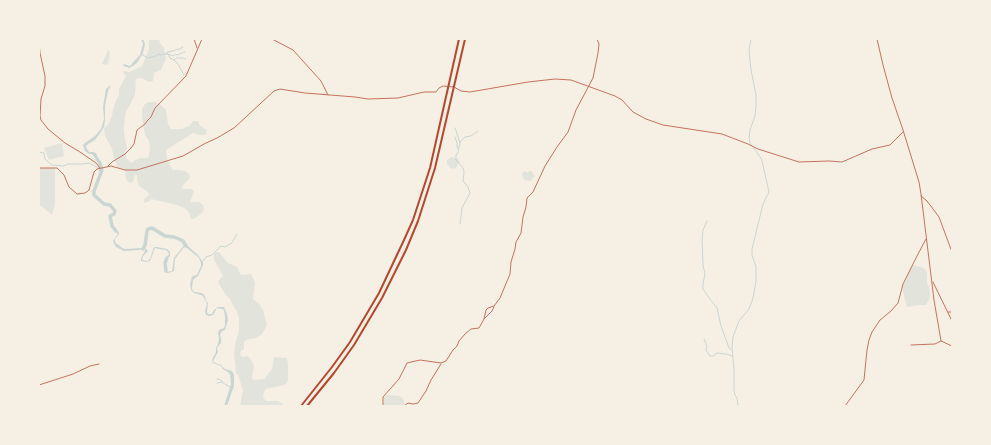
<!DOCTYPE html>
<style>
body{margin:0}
#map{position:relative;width:991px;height:445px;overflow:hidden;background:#f6efe4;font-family:"Playfair Display",serif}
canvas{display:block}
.frame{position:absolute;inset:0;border:40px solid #f6efe4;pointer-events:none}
</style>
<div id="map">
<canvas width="991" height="445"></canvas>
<div class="frame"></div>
</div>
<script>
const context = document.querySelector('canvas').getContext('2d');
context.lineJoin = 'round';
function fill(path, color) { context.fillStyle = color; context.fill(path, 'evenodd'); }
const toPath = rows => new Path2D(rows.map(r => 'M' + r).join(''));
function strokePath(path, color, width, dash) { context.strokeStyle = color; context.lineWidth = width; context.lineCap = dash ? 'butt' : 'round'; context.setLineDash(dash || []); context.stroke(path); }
fill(toPath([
 [149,39,159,39,160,43,164,48,166,59,161,70,154,73,153,81,149,82,142,78,138,78,136,79,135,95,126,112,124,125,124,132,127,148,126,157,127,159,132,163,135,160,140,158,147,158,149,156,150,147,149,141,145,135,142,118,142,109,145,104,149,102,155,102,161,105,166,110,168,124,171,129,182,129,189,126,193,121,198,121,200,126,207,130,206,134,204,135,200,135,193,133,166,150,167,158,171,168,173,170,180,170,185,171,188,173,190,176,189,179,183,185,182,189,191,189,194,191,190,202,199,202,203,205,204,209,202,213,194,219,191,219,190,214,186,209,177,205,151,199,148,202,144,203,144,199,149,195,148,192,139,186,137,180,137,175,135,175,133,182,130,183,127,181,126,178,125,170,118,168,114,158,112,149,105,136,104,129,109,123,112,116,113,109,117,98,119,96,119,89,126,76,123,72,124,71,129,72,142,66,149,49],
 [108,50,110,53,108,64,107,65,102,64],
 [62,143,64,156,49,160,44,148],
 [452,157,458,159,460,162,460,163,458,163,457,167,454,169,450,168,447,164,447,161,448,159],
 [39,168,55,168,55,205,52,215,41,206,39,206],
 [525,171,528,173,529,171,531,171,535,176,530,181,525,180,523,178,522,174,523,172],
 [216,252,219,252,228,263,237,267,241,275,251,274,253,278,255,283,253,299,260,305,263,310,267,325,266,327,262,334,256,338,249,339,245,341,244,343,244,349,241,351,240,355,243,357,246,356,249,357,252,361,254,366,252,378,254,380,264,379,272,369,274,357,287,358,288,365,288,380,287,383,284,385,266,389,264,392,263,397,266,401,277,401,282,403,283,406,240,406,243,390,238,375,236,373,234,354,235,344,239,331,239,319,237,311,235,309,230,299,225,294,218,282,218,281,223,276,214,260,214,254],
 [912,265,921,267,925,269,927,274,927,283,929,286,930,295,929,300,926,305,920,305,907,307,906,304,902,288],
 [389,395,399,396,403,398,405,405,404,406,384,406,384,398,385,396]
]), '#e2e4dc');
fill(toPath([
 [141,39,143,39,145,44,143,53,137,63,133,66,129,68,124,66,123,65,124,64,130,66,135,60,140,55,143,44],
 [111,85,108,91,105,106,105,120,104,127,100,133,95,140,88,144,86,146,87,149,89,152,93,152,96,153,100,162,99,163,92,154,89,154,85,151,83,145,85,143,95,136,101,129,104,119,103,107,106,89],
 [114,228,119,232,119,234,115,239,115,242,122,248,125,249,142,248,143,249,139,250,124,251,116,247,113,241,118,234,113,229],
 [185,244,187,245,191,249,197,254,201,259,203,263,203,265,198,276,193,280,192,288,193,291,195,292,202,293,205,296,206,301,208,303,207,312,208,314,212,314,214,310,218,307,224,307,227,314,228,320,225,330,222,331,220,335,221,338,221,343,217,348,218,352,213,361,215,363,221,365,225,369,232,371,234,375,234,386,227,406,224,406,231,384,230,375,229,373,223,369,221,366,213,363,212,360,216,352,216,348,218,344,219,339,218,333,219,330,224,328,225,325,225,317,224,310,222,309,217,308,213,315,210,316,206,315,205,311,207,304,203,296,201,295,194,293,191,290,190,284,192,277,193,276,197,275,201,266,201,263,199,258,186,247,184,247,175,259,174,271,168,273,166,272,164,269,165,266,167,272,172,271,174,258],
 [154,247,157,247,167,249,170,252,170,256,165,261,165,260,169,254,168,252,166,250,159,249,155,248,150,261,146,262,141,261,141,258,145,251,145,248,148,251,143,256,142,260,147,261,150,259]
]), '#c9d6d2');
strokePath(toPath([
 [141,54,148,58,156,56,158,54,161,55,165,54,168,54,170,58,174,60,176,58,182,58,186,59],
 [166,54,167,52,173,51,178,49,181,49,181,48,183,47],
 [168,54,173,56,176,54,177,55,180,54,181,53,185,52],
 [174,60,178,64,184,75],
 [455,128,460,143,458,152,456,155,456,160,463,168,464,172,463,181,468,187,470,193,462,208,460,224],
 [455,137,457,143,457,147,458,149],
 [460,142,465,137,471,136,478,131],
 [39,152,44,153,45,159,52,165,63,166,68,164,83,164,89,163,99,168,100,174],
 [707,221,703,230,702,240,703,265,705,274,703,284,703,289,707,295,717,308,721,326,729,348,731,350],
 [202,262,206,257,212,255,221,246,225,247,232,243,237,234],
 [704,339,707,346,706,350,710,356,714,356,716,353,718,353,724,354,727,354,732,356],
 [217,379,221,380,223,383,230,387],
 [217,383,222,382],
 [738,406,737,398,735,395,734,390,734,370,732,347,733,337,739,321,749,309,753,298,756,282,756,267,752,255,752,249,763,204,769,192,762,161,761,158,750,143,749,138,750,130,755,116,756,107,756,95,751,70,750,61,749,50,751,39]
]), '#c9d6d2', 1);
strokePath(toPath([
 [97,159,100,163,102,170,94,191,94,195,104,204,110,205,115,211,114,214,110,216,112,226,116,231],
 [143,249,145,245,147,231,148,229,152,228,165,236,174,237,179,239,183,241,186,246],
 [166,271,165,263,167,258]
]), '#c9d6d2', 3.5);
strokePath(toPath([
 [194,39,197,48],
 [272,39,293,50,321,81,328,95],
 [877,39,883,65,892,98,903,130,919,182,921,194,934,300,941,341,952,346],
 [39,43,40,53,45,76,45,86,41,99,40,116,41,120,48,129,65,143,80,152,96,163,100,168],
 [108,166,112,162,125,154,131,148,134,144,137,130,145,124,147,121,151,117,155,108,186,76,202,39],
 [39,168,57,168,64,175,69,187,77,194,85,193,89,190,94,172,97,169,111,166,125,170,137,170,183,156,204,144,217,138,234,128,274,91,280,89,305,93,355,97,368,99,398,98,424,92,436,92,439,88,443,86,454,87,461,91,470,92,528,82,555,79,571,80,615,96,622,100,633,112,646,119,663,125,722,134,748,144,758,149,799,162,829,161,842,162,872,149,890,145,903,132],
 [921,196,927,201,939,217,952,252],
 [933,282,952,321],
 [948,312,952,312],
 [484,319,492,311,494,307],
 [911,345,935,344,941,341],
 [39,385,73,374,90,366,99,364],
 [383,406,383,397,399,379,407,363,420,360,441,363,446,361,453,350,457,346,459,341,465,334,471,329,479,328,484,319,486,310,488,308,494,306,500,298,510,274,511,262,515,249,516,242,521,233,523,217,526,207,527,198,533,192,545,166,557,147,568,132,576,110,593,78,598,53,599,44,597,39],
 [404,406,408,403,413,404,418,403,426,391,431,380,441,364],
 [845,406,864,380,867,350,869,340,872,332,880,320,891,311,898,303,903,284,917,256,926,239]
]), '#c5725c', 1);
strokePath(toPath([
 [301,406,332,367,350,342,379,293,404,240,413,220,430,168,459,39],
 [307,406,334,373,354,345,382,298,406,250,418,221,435,168,465,39]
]), '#b5482f', 2);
</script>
